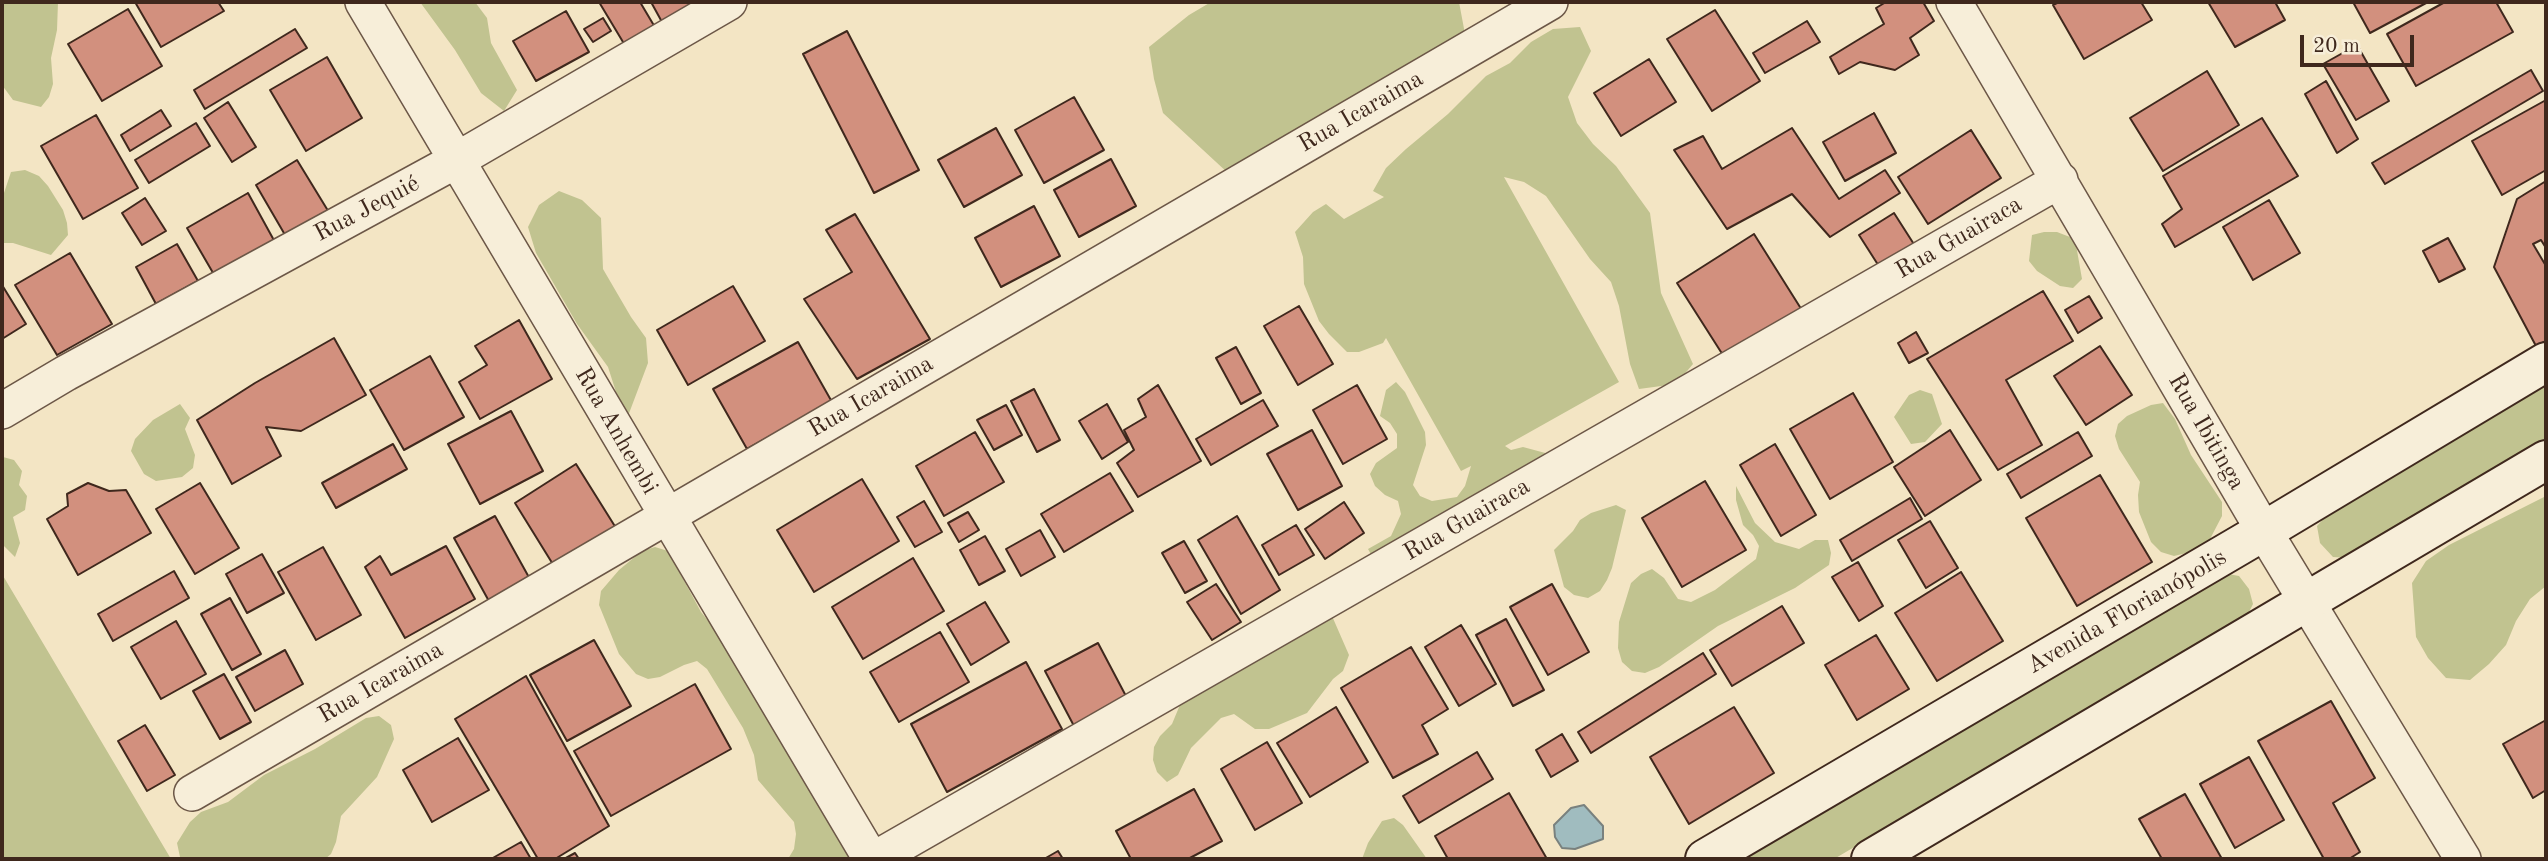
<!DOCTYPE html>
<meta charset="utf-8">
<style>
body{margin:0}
#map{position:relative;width:2548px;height:861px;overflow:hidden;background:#f3e5c4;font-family:"Old Standard TT",serif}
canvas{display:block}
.frame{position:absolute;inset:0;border:4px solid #3f281d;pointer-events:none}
.scale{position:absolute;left:2300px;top:35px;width:114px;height:32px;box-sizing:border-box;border:4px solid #3f281d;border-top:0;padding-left:9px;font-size:21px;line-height:24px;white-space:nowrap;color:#3f281d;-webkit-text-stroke:5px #f7eed9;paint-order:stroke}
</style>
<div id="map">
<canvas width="2548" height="861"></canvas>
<div class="frame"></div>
<div class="scale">20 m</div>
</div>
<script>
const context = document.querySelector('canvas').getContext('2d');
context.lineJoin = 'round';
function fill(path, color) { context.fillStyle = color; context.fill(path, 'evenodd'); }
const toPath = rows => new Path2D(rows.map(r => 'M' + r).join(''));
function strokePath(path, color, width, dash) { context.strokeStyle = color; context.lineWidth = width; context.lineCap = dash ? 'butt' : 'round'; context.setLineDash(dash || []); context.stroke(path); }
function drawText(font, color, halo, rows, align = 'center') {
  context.font = font + ' "Old Standard TT",serif'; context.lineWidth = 6; context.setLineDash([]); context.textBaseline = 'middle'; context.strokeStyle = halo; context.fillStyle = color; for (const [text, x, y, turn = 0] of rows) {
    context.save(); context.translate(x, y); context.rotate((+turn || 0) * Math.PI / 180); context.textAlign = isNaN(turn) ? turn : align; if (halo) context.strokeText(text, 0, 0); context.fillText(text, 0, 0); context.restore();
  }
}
fill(toPath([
 [2,2,58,2,57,30,51,58,53,84,49,97,41,107,13,100,2,85],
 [420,2,475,2,487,18,491,43,517,90,504,111,481,93,455,50],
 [1211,2,1459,2,1465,34,1229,174,1163,113,1154,79,1149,47,1189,15],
 [1580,27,1591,51,1568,97,1577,123,1593,144,1616,166,1650,213,1661,293,1693,364,1676,384,1639,389,1630,364,1619,306,1611,282,1590,259,1546,196,1524,182,1504,177,1619,382,1505,446,1511,450,1523,447,1549,454,1374,560,1368,549,1391,536,1401,514,1398,501,1385,495,1375,486,1370,474,1376,463,1397,448,1397,434,1390,423,1380,416,1386,390,1396,382,1405,392,1425,432,1426,445,1413,485,1420,496,1432,501,1457,497,1465,486,1471,466,1461,471,1386,338,1383,343,1359,352,1347,352,1329,334,1319,321,1304,284,1303,257,1295,232,1313,212,1326,204,1344,219,1384,197,1373,191,1386,168,1406,149,1448,114,1486,76,1510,63,1531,42,1553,29],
 [25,170,39,176,48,186,63,210,67,223,68,235,51,255,13,243,2,243,2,199,11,172],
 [559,191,582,200,601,218,603,269,631,317,646,338,648,363,628,416,616,392,608,367,577,324,536,253,528,227,539,205],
 [2044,232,2057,232,2075,239,2082,279,2073,288,2060,286,2037,271,2029,261,2032,235],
 [2546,382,2546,440,2350,558,2333,557,2320,543,2317,526,2328,514],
 [1920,390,1932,394,1942,424,1925,442,1911,444,1894,417,1909,395],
 [2163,403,2175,419,2191,455,2222,502,2222,516,2210,539,2199,550,2174,556,2161,552,2151,542,2139,512,2138,495,2140,482,2119,449,2115,436,2118,424,2127,416,2151,405],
 [180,404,190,418,185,429,195,455,193,468,182,477,156,481,144,474,131,451,135,439,153,420],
 [3,457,14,460,22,471,19,485,27,496,25,510,13,517,20,543,15,557,2,544],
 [1736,486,1755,523,1775,542,1799,549,1815,540,1828,540,1831,553,1829,565,1795,588,1718,626,1659,667,1645,673,1632,671,1622,662,1618,648,1619,622,1631,583,1641,574,1652,569,1664,578,1678,599,1691,602,1715,590,1756,559,1759,546,1753,535,1743,525,1736,500],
 [2546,496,2546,586,2530,599,2516,621,2506,645,2489,664,2470,680,2446,678,2428,658,2416,637,2412,583,2426,561,2449,545],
 [1616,505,1626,510,1612,568,1607,580,1600,591,1588,598,1574,595,1564,587,1554,550,1573,531,1580,520,1591,513],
 [655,547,668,551,701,612,718,633,850,851,847,859,788,859,794,849,796,834,794,822,758,780,754,755,743,728,707,669,697,661,684,665,660,677,648,679,636,674,619,654,599,605,601,591,619,570,642,551],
 [2223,573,2239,576,2249,589,2253,604,2247,616,1834,859,1738,859],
 [2,574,171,859,2,859],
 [1332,616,1349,655,1343,671,1333,679,1307,713,1269,729,1255,729,1234,714,1221,718,1191,748,1178,775,1167,782,1157,772,1153,760,1154,747,1160,736,1172,724,1182,700],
 [379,716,391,725,394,739,377,777,341,816,336,842,331,854,325,859,182,859,180,857,177,843,190,822,201,812,228,802,264,775,315,749,366,718],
 [1394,818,1403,825,1427,859,1362,859,1368,843,1382,821]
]), '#c1c390');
const water = toPath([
 [1584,805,1603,826,1603,839,1575,849,1562,848,1555,837,1554,825,1571,808,1584,805]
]);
fill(water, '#a0bcbf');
strokePath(water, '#79817e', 2);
const building = toPath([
 [135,2,218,2,224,11,161,47,135,2],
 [599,2,640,2,659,34,629,52,599,2],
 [651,2,699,2,662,22,651,2],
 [1886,2,1923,2,1934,21,1910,38,1919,55,1895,70,1860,62,1839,74,1830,57,1884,24,1876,8,1886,2],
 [2059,2,2141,2,2152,20,2084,59,2053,5,2059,2],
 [2208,2,2275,2,2285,20,2235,47,2208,2],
 [2353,2,2428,2,2370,33,2353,2],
 [2445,2,2496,2,2513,32,2416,86,2387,34,2445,2],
 [128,9,162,66,102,101,68,44,128,9],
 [1715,10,1760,81,1712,111,1667,39,1715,10],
 [566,11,589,52,536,81,513,41,566,11],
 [603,18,611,31,593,42,584,29,603,18],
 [1807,21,1820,42,1765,73,1753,53,1807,21],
 [295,29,307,48,205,109,194,90,295,29],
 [847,31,919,170,874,193,803,54,847,31],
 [2357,45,2389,101,2356,120,2323,64,2357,45],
 [327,57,362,118,306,151,270,90,327,57],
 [1649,59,1676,102,1621,136,1594,93,1649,59],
 [2531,70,2543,91,2385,184,2372,163,2531,70],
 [2207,71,2239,125,2163,171,2130,118,2207,71],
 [2326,81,2358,139,2337,153,2305,94,2326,81],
 [1074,97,1104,150,1044,183,1015,130,1074,97],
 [2546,100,2546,170,2502,195,2472,141,2546,100],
 [228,102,256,147,232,162,204,118,228,102],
 [161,110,171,126,130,151,121,135,161,110],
 [1874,113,1896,153,1845,181,1823,142,1874,113],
 [96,115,138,188,83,219,41,146,96,115],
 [2262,118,2298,176,2175,247,2162,224,2182,209,2163,176,2262,118],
 [196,123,210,146,149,183,135,160,196,123],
 [996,128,1022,175,964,207,938,160,996,128],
 [1792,128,1839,199,1885,170,1900,193,1830,237,1792,194,1727,229,1674,150,1703,136,1722,169,1792,128],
 [1971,130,2001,178,1928,224,1898,177,1971,130],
 [1111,159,1136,206,1079,237,1054,190,1111,159],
 [297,160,330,214,288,240,256,185,297,160],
 [2546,181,2546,248,2541,240,2533,244,2546,266,2546,341,2536,346,2494,267,2517,199,2546,181],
 [248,193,276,244,216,278,187,228,248,193],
 [145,198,166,231,142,245,122,213,145,198],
 [2269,200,2300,253,2253,280,2223,227,2269,200],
 [1034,206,1060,256,1001,287,975,238,1034,206],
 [1894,213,1917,249,1882,271,1859,235,1894,213],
 [855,214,930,339,857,379,804,299,852,272,826,230,855,214],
 [1754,234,1805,315,1728,363,1677,283,1754,234],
 [2448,238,2465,269,2439,282,2423,251,2448,238],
 [177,244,198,281,156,304,136,267,177,244],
 [70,253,112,324,57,355,15,285,70,253],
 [2,285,26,324,2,339,2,285],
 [733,286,765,341,688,385,657,330,733,286],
 [2043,291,2073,341,2006,380,2042,445,1998,470,1927,359,2043,291],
 [2089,296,2102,318,2078,333,2065,310,2089,296],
 [1299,306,1333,364,1298,385,1264,326,1299,306],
 [519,320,552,379,480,419,459,382,487,365,475,346,519,320],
 [1916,332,1928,353,1909,363,1898,343,1916,332],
 [334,338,366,395,301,431,266,427,281,456,232,484,197,420,255,383,334,338],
 [798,342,832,402,747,449,713,389,798,342],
 [2100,346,2132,395,2086,425,2054,376,2100,346],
 [1236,347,1261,393,1241,404,1216,358,1236,347],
 [430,356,464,417,404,450,370,390,430,356],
 [1158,385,1201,461,1138,497,1117,463,1134,450,1124,430,1146,417,1138,399,1158,385],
 [1357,385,1387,439,1343,464,1313,410,1357,385],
 [1034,389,1060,440,1037,452,1011,401,1034,389],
 [1853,393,1893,462,1830,499,1790,429,1853,393],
 [1263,400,1278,426,1211,465,1196,439,1263,400],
 [1107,404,1128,442,1102,459,1079,421,1107,404],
 [1006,405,1022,435,994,450,977,420,1006,405],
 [511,411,543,471,480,504,448,444,511,411],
 [1312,430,1342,486,1298,510,1267,454,1312,430],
 [1950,430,1981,480,1925,516,1894,467,1950,430],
 [975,432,1004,482,944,516,916,466,975,432],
 [2078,432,2092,456,2021,498,2007,474,2078,432],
 [393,444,407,469,336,508,322,483,393,444],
 [1775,444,1816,515,1781,536,1740,465,1775,444],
 [576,464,616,528,554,566,515,503,576,464],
 [1110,473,1133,511,1064,552,1041,514,1110,473],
 [2100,475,2152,562,2077,606,2026,518,2100,475],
 [862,479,899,541,814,592,777,530,862,479],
 [1705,481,1746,550,1682,587,1642,518,1705,481],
 [88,483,109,491,126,490,151,533,78,575,47,519,68,506,67,494,88,483],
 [200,483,239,548,195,574,156,509,200,483],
 [1910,498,1922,519,1852,561,1840,540,1910,498],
 [924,501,942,532,915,547,897,517,924,501],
 [1344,502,1364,533,1325,559,1305,529,1344,502],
 [968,512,979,530,959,542,948,523,968,512],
 [495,516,531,581,490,603,454,538,495,516],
 [1237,516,1280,590,1241,614,1198,540,1237,516],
 [1930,521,1958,568,1926,588,1898,540,1930,521],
 [1296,525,1314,555,1279,575,1262,545,1296,525],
 [1040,530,1055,557,1021,576,1006,549,1040,530],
 [985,536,1005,571,979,585,960,550,985,536],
 [1184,541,1207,581,1185,593,1162,553,1184,541],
 [446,546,475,599,405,638,365,567,380,556,391,575,446,546],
 [323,547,361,615,316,640,278,572,323,547],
 [262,554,284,593,247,613,226,574,262,554],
 [913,558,944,611,863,659,832,607,913,558],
 [1858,562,1883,606,1859,621,1832,577,1858,562],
 [174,571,189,598,113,641,98,614,174,571],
 [1961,572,2003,641,1937,681,1895,613,1961,572],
 [1216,584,1241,622,1212,640,1187,602,1216,584],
 [1552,584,1589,652,1548,675,1510,607,1552,584],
 [230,598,261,654,232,670,201,614,230,598],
 [985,602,1009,642,971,665,947,624,985,602],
 [1782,606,1804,643,1732,686,1710,650,1782,606],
 [1506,619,1544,690,1513,706,1476,635,1506,619],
 [176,621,206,674,161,699,131,647,176,621],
 [1461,625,1496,684,1459,706,1425,647,1461,625],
 [940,632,969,682,899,722,870,672,940,632],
 [1876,635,1909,689,1857,720,1825,665,1876,635],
 [594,640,631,706,567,741,530,675,594,640],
 [1098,643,1127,698,1074,726,1045,671,1098,643],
 [1411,647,1448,709,1422,725,1438,754,1393,778,1341,688,1411,647],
 [285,650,303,684,255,711,236,677,285,650],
 [1703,653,1716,674,1591,753,1578,732,1703,653],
 [1026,662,1062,729,947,792,911,724,1026,662],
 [224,674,251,722,220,739,193,691,224,674],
 [526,676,609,826,555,859,538,859,455,719,526,676],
 [695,684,731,749,611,816,574,751,695,684],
 [2331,701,2375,778,2333,803,2360,852,2349,859,2324,859,2258,741,2331,701],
 [1336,707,1368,762,1310,797,1277,743,1336,707],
 [1734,707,1774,773,1689,824,1650,757,1734,707],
 [2546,720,2546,790,2533,798,2503,744,2546,720],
 [145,725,175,775,147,791,118,741,145,725],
 [1562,734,1578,761,1551,777,1536,750,1562,734],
 [458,738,489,790,432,822,403,770,458,738],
 [1267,742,1302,803,1255,830,1221,769,1267,742],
 [1477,752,1493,779,1419,823,1403,796,1477,752],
 [2249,757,2284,820,2235,848,2200,784,2249,757],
 [1194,789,1222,841,1188,859,1131,859,1116,831,1194,789],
 [1509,793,1547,859,1448,859,1435,836,1509,793],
 [2185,794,2222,859,2162,859,2139,819,2185,794],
 [521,842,531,859,491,859,521,842],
 [1058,851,1063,859,1044,859,1058,851],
 [575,853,579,859,564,859,575,853]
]);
fill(building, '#d2907e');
strokePath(building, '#3f281d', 2);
const street = toPath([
 [363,2,871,859],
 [1954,2,2264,531,2463,859],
 [2,411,66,373,457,160,729,2],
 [192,793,1550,2],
 [875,859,2060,180]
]);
const secondary = toPath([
 [1705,859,2264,531,2546,362],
 [1871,859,2546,460]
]);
strokePath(street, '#6c5747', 38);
strokePath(secondary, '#3f281d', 42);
strokePath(street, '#f7eed9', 35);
strokePath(secondary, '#f7eed9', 38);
drawText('24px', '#3f281d', '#f7eed9', [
 ["Rua Icaraima",1361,112,-30],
 ["Rua Jequié",367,209,-28],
 ["Rua Guairaca",1959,238,-30],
 ["Rua Icaraima",871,397,-30],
 ["Rua Anhembi",616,431,60],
 ["Rua Ibitinga",2206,432,60],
 ["Rua Guairaca",1467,520,-30],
 ["Avenida Florianópolis",2127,612,-30],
 ["Rua Icaraima",381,683,-30]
]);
</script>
